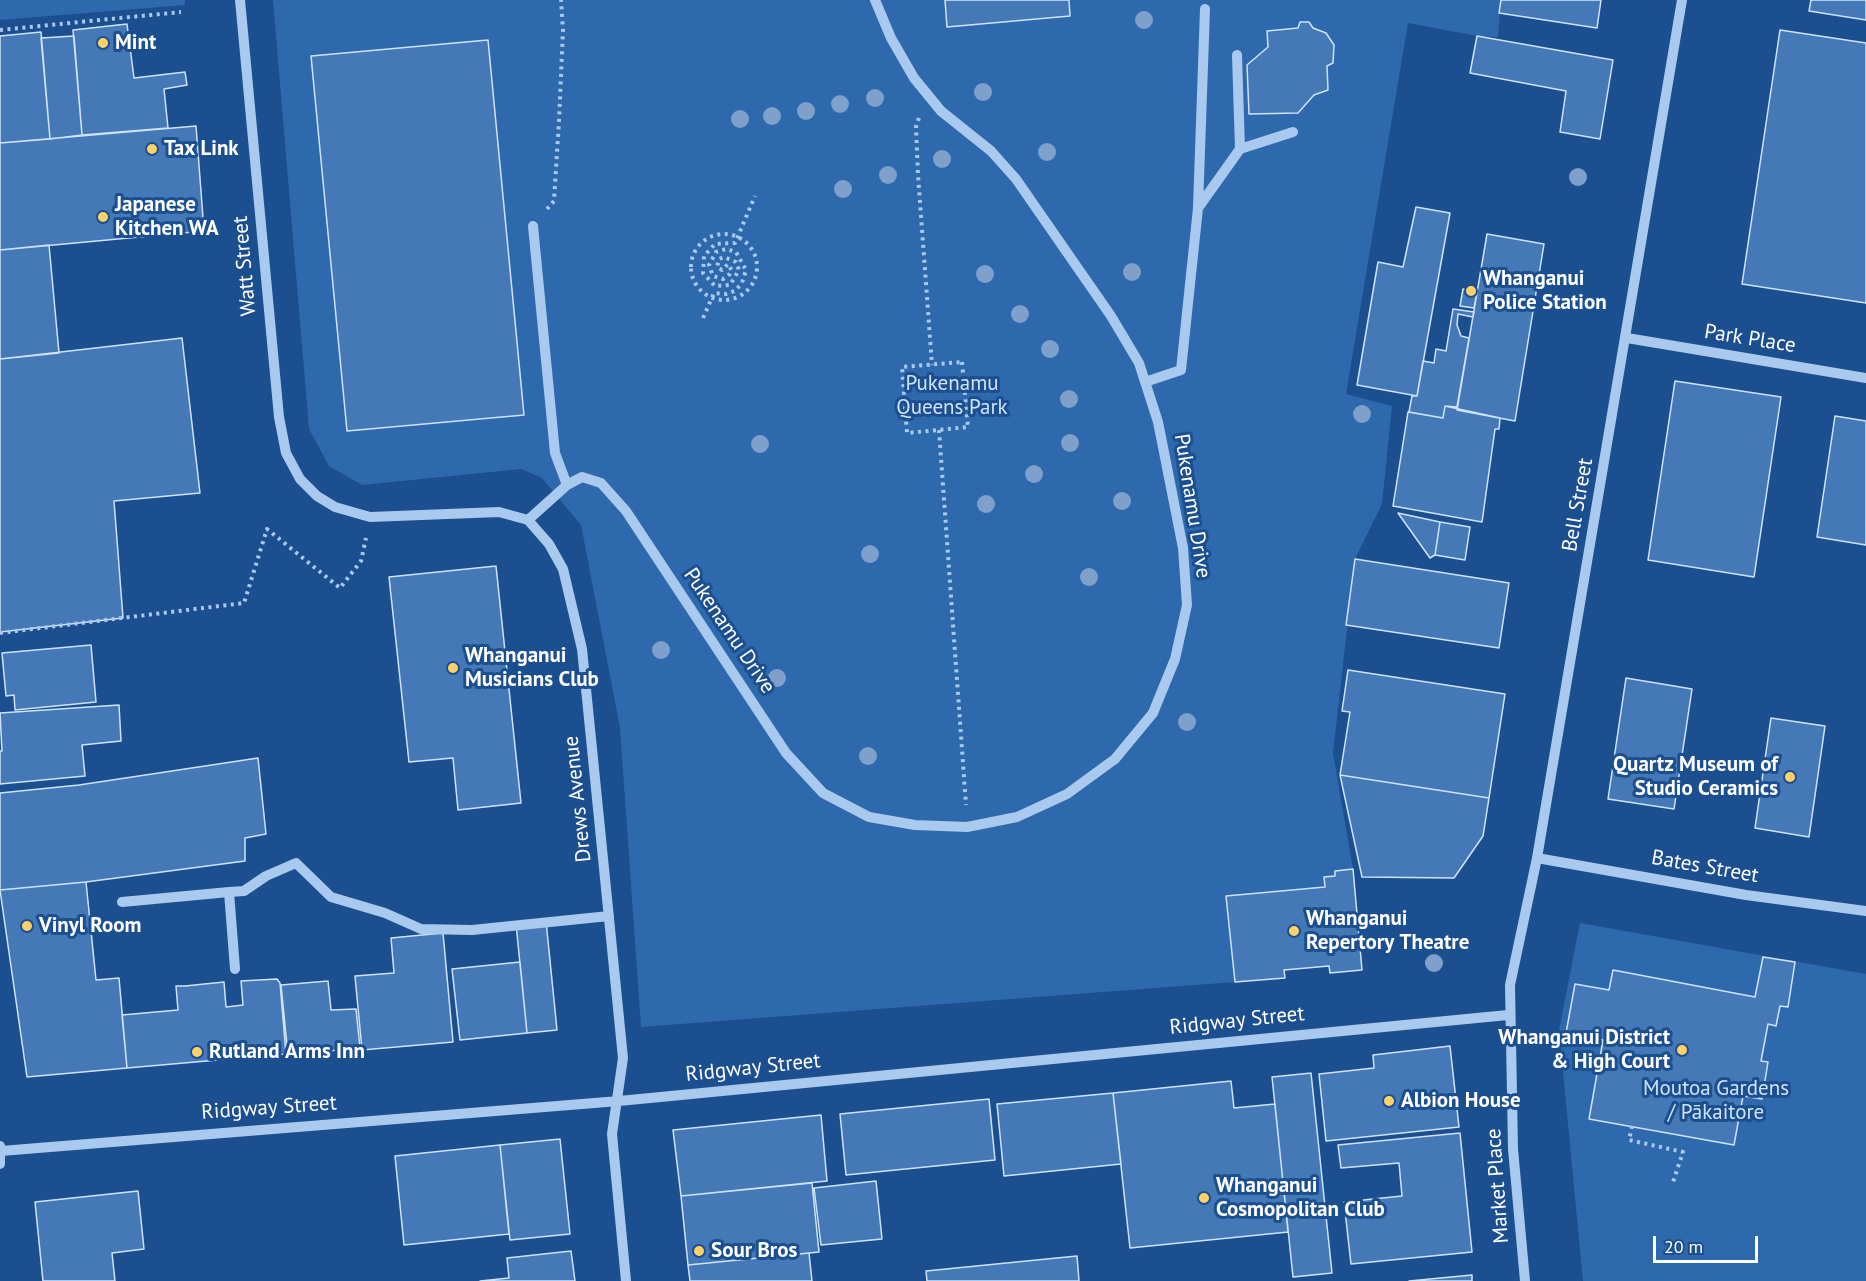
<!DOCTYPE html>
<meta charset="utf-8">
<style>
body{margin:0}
#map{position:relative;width:1866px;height:1281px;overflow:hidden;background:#1b4f8f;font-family:"PT Sans",sans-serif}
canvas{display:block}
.scale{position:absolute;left:1653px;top:1236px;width:105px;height:27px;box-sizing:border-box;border:3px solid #fff;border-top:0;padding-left:8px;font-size:18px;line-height:21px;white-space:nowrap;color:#fff;-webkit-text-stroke:4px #1b4f8f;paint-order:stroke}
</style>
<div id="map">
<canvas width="1866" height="1281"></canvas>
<div class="scale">20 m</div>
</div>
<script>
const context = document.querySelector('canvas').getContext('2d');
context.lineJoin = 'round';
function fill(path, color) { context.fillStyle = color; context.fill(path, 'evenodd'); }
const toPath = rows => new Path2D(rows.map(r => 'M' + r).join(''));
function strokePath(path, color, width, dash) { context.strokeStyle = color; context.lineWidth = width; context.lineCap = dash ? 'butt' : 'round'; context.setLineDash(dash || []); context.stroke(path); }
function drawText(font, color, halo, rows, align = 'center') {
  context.font = font + ' "PT Sans",sans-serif'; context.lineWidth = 6; context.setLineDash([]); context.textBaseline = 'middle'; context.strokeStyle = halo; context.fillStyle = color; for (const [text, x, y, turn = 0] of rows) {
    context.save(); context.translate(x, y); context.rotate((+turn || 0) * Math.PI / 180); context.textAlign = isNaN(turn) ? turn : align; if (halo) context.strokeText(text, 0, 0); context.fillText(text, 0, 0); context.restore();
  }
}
fill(toPath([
 [0,0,185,0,185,5,0,20],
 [273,0,1501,0,1498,37,1477,36,1408,23,1346,394,1392,406,1382,504,1355,559,1333,753,1353,869,1335,871,1335,876,1324,877,1325,887,1226,896,1235,982,641,1027,620,728,581,525,542,478,521,469,362,485,329,466,309,429],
 [1580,923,1866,974,1866,1281,1583,1281,1559,1030]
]), '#2e69ad');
const building = toPath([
 [945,0,1069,0,1070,16,947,27,945,0],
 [1501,0,1601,0,1597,28,1499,13,1501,0],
 [1811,0,1866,0,1866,20,1809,11,1811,0],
 [1300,22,1309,22,1313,28,1326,33,1334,45,1333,63,1327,66,1328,90,1314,95,1298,113,1249,114,1247,65,1268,47,1267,31,1298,28,1300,22],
 [127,24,134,78,185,72,187,85,164,89,168,128,82,135,73,30,127,24],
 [1780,30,1866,43,1866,303,1742,284,1780,30],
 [41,32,50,139,0,143,0,36,41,32],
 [74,36,82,135,50,139,41,38,74,36],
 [1477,36,1613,60,1600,139,1560,132,1566,91,1470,73,1477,36],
 [488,40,524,415,347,431,311,56,488,40],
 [196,126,204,231,0,250,0,143,196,126],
 [1416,207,1450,213,1417,396,1357,385,1378,262,1403,267,1416,207],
 [1487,234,1544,244,1515,421,1457,410,1487,234],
 [49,245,59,353,0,359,0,250,49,245],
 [1463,289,1477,292,1474,308,1460,306,1463,289],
 [1453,309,1474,312,1473,317,1458,314,1457,325,1461,336,1469,338,1457,407,1445,406,1443,418,1409,412,1412,396,1417,396,1423,361,1434,363,1436,349,1446,351,1453,309],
 [182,338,200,493,114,501,123,618,0,632,0,359,182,338],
 [1675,381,1781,397,1754,577,1648,560,1675,381],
 [1445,406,1500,418,1499,429,1495,429,1482,522,1393,506,1408,412,1443,418,1445,406],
 [1835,416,1866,421,1866,545,1817,537,1835,416],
 [1398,513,1440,522,1435,555,1430,558,1398,513],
 [1440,522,1470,527,1465,560,1435,555,1440,522],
 [1355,559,1509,583,1499,648,1346,625,1355,559],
 [496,566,521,803,458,810,453,758,409,762,389,577,496,566],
 [91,645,96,702,15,710,14,695,6,696,2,653,91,645],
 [1348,670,1505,694,1489,798,1340,775,1350,712,1342,711,1348,670],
 [1626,678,1692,689,1674,809,1608,799,1626,678],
 [119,705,121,741,82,745,85,776,0,784,0,751,2,751,0,713,119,705],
 [1771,718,1825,726,1809,837,1755,828,1771,718],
 [258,758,266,834,245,838,245,861,86,882,0,890,0,793,79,785,258,758],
 [1340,775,1489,798,1483,836,1454,878,1362,877,1340,775],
 [1353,869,1362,970,1330,973,1329,966,1284,970,1285,978,1235,982,1226,896,1325,887,1324,877,1335,876,1335,871,1353,869],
 [86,882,96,980,119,978,127,1068,27,1077,0,890,86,882],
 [546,921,557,1030,527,1033,516,924,546,921],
 [443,933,453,1042,362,1050,355,976,394,973,391,938,443,933],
 [1763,957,1795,962,1788,1007,1780,1006,1776,1026,1768,1024,1761,1061,1768,1062,1762,1099,1743,1096,1734,1145,1589,1119,1603,1040,1566,1033,1575,984,1609,990,1613,970,1755,997,1763,957],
 [520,962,527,1033,460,1040,452,969,520,962],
 [277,979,280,983,286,1054,127,1068,122,1015,178,1010,176,986,185,986,224,982,226,1007,243,1005,241,981,277,979],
 [328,981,331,1010,356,1009,360,1048,288,1055,281,985,328,981],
 [1450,1046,1459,1127,1326,1141,1319,1074,1374,1068,1373,1055,1450,1046],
 [1311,1073,1332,1273,1293,1277,1272,1077,1311,1073],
 [1231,1081,1234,1108,1275,1104,1288,1232,1130,1248,1113,1093,1231,1081],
 [1113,1093,1121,1164,1004,1176,997,1104,1113,1093],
 [989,1099,995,1160,846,1175,840,1114,989,1099],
 [821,1115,827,1181,681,1196,673,1130,821,1115],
 [1460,1133,1472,1252,1351,1264,1344,1202,1402,1196,1399,1163,1341,1168,1338,1145,1460,1133],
 [560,1139,570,1234,510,1240,500,1145,560,1139],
 [500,1145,509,1234,404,1245,395,1156,500,1145],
 [876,1181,882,1239,821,1245,814,1188,876,1181],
 [812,1183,819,1252,688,1265,681,1196,812,1183],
 [138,1191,144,1249,112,1253,115,1281,43,1281,35,1202,138,1191],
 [571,1251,575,1281,480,1281,509,1278,507,1258,571,1251],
 [809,1253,812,1281,690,1281,688,1265,809,1253],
 [1077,1256,1079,1281,927,1281,926,1271,1077,1256],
 [1472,1275,1472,1281,1409,1281,1472,1275]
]);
fill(building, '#4478b7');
strokePath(building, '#cfe3fa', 1.5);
strokePath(toPath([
 [0,30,181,12],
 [919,118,916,127,918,175,932,365],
 [547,209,554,201,559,121,563,30,561,0],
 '691 267a33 33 0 1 1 66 0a33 33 0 1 1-66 0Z',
 [703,318,714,293,726,294,735,291,742,283,746,270,736,252,726,249,716,252,709,265,713,276,723,279,730,274,732,271,728,264,722,270,717,267,719,259,724,257,736,262,739,270,730,285,715,286,703,273,704,256,715,244,735,243,755,196],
 [962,362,968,427,907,433,902,367,962,362],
 [939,430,966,805],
 [0,633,244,603,267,529,340,588,361,561,366,538],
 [1632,1126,1629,1140,1683,1152,1673,1182]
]), '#a9c9ee', 4, [3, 4.5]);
strokePath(toPath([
 [240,0,279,417,286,453,300,479,317,496,335,507,370,517,499,512,528,520,549,544,563,569,582,649,623,1058,612,1134,626,1281],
 [1240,149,1293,132],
 [1198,207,1205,9],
 [533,226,555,453,567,485],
 [1627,338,1866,378],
 [1145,382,1181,370,1198,208,1240,149,1237,55],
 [528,520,567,485,582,477,601,483,626,511,786,753,823,793,869,817,915,825,967,827,1017,817,1067,794,1115,759,1153,713,1175,659,1187,605,1183,548,1158,422,1139,363,1111,316,1016,179,991,151,941,111,914,78,891,38,875,0],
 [1537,858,1746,895,1866,911],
 [122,902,229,892],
 [235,969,229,892,244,891,266,876,296,863,331,897,385,913,421,929,472,930,609,916],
 [0,1146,0,1164],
 [1,1151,619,1101,1508,1015],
 [1525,1281,1513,1149,1510,985,1537,858,1682,0]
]), '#a9c9ee', 10);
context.fillStyle = '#7ea0ca';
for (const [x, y] of [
 [1144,20],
 [983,92],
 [875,98],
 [840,104],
 [806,111],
 [772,116],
 [740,119],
 [1047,152],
 [942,159],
 [888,175],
 [1578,177],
 [843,189],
 [1132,272],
 [985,274],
 [1020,314],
 [1050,349],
 [1069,399],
 [1362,414],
 [1070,443],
 [760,444],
 [1034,474],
 [1122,501],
 [986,504],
 [870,554],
 [1089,577],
 [661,650],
 [777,678],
 [1187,722],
 [868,756],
 [1434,963]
]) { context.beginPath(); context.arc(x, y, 9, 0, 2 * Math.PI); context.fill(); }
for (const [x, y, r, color] of [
 [103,43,6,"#ffd166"],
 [152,149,6,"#ffd166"],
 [103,217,6,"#ffd166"],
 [1471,291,6,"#ffd166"],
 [453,668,6,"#ffd166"],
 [1790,777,6,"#ffd166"],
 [27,926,6,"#ffd166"],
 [1294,931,6,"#ffd166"],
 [1682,1050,6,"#ffd166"],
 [197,1052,6,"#ffd166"],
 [1389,1101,6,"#ffd166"],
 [1204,1198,6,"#ffd166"],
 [699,1251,6,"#ffd166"]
]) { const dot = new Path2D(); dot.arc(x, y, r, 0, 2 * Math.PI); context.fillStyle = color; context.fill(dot); strokePath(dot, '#1b4f8f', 2); }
drawText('bold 21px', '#fff', '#1b4f8f', [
 ["Mint",115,43],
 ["Tax Link",164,149],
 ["Japanese",115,205],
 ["Kitchen WA",115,229],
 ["Whanganui",1483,279],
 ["Police Station",1483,303],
 ["Whanganui",465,656],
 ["Musicians Club",465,680],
 ["Quartz Museum of",1778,765,"right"],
 ["Studio Ceramics",1778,789,"right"],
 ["Whanganui",1306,919],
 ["Repertory Theatre",1306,943],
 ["Vinyl Room",39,926],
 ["Whanganui District",1670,1038,"right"],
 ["& High Court",1670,1062,"right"],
 ["Rutland Arms Inn",209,1052],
 ["Albion House",1401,1101],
 ["Whanganui",1216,1186],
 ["Cosmopolitan Club",1216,1210],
 ["Sour Bros",711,1251]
], 'left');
drawText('21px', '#fff', '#1b4f8f', [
 ["Watt Street",245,266,-95],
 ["Park Place",1750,339,9],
 ["Bell Street",1578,505,-80],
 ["Pukenamu Drive",1192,506,81],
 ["Pukenamu Drive",729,631,56],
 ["Drews Avenue",578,799,-96],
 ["Bates Street",1705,867,10],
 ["Ridgway Street",1237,1021,-6],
 ["Ridgway Street",753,1068,-6],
 ["Ridgway Street",269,1108,-4],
 ["Market Place",1498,1186,-94]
]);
drawText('21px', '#cfe3fa', '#1b4f8f', [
 ["Pukenamu",952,384],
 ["Queens Park",952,408],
 ["Moutoa Gardens",1716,1089],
 ["/ Pākaitore",1716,1113]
]);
</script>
